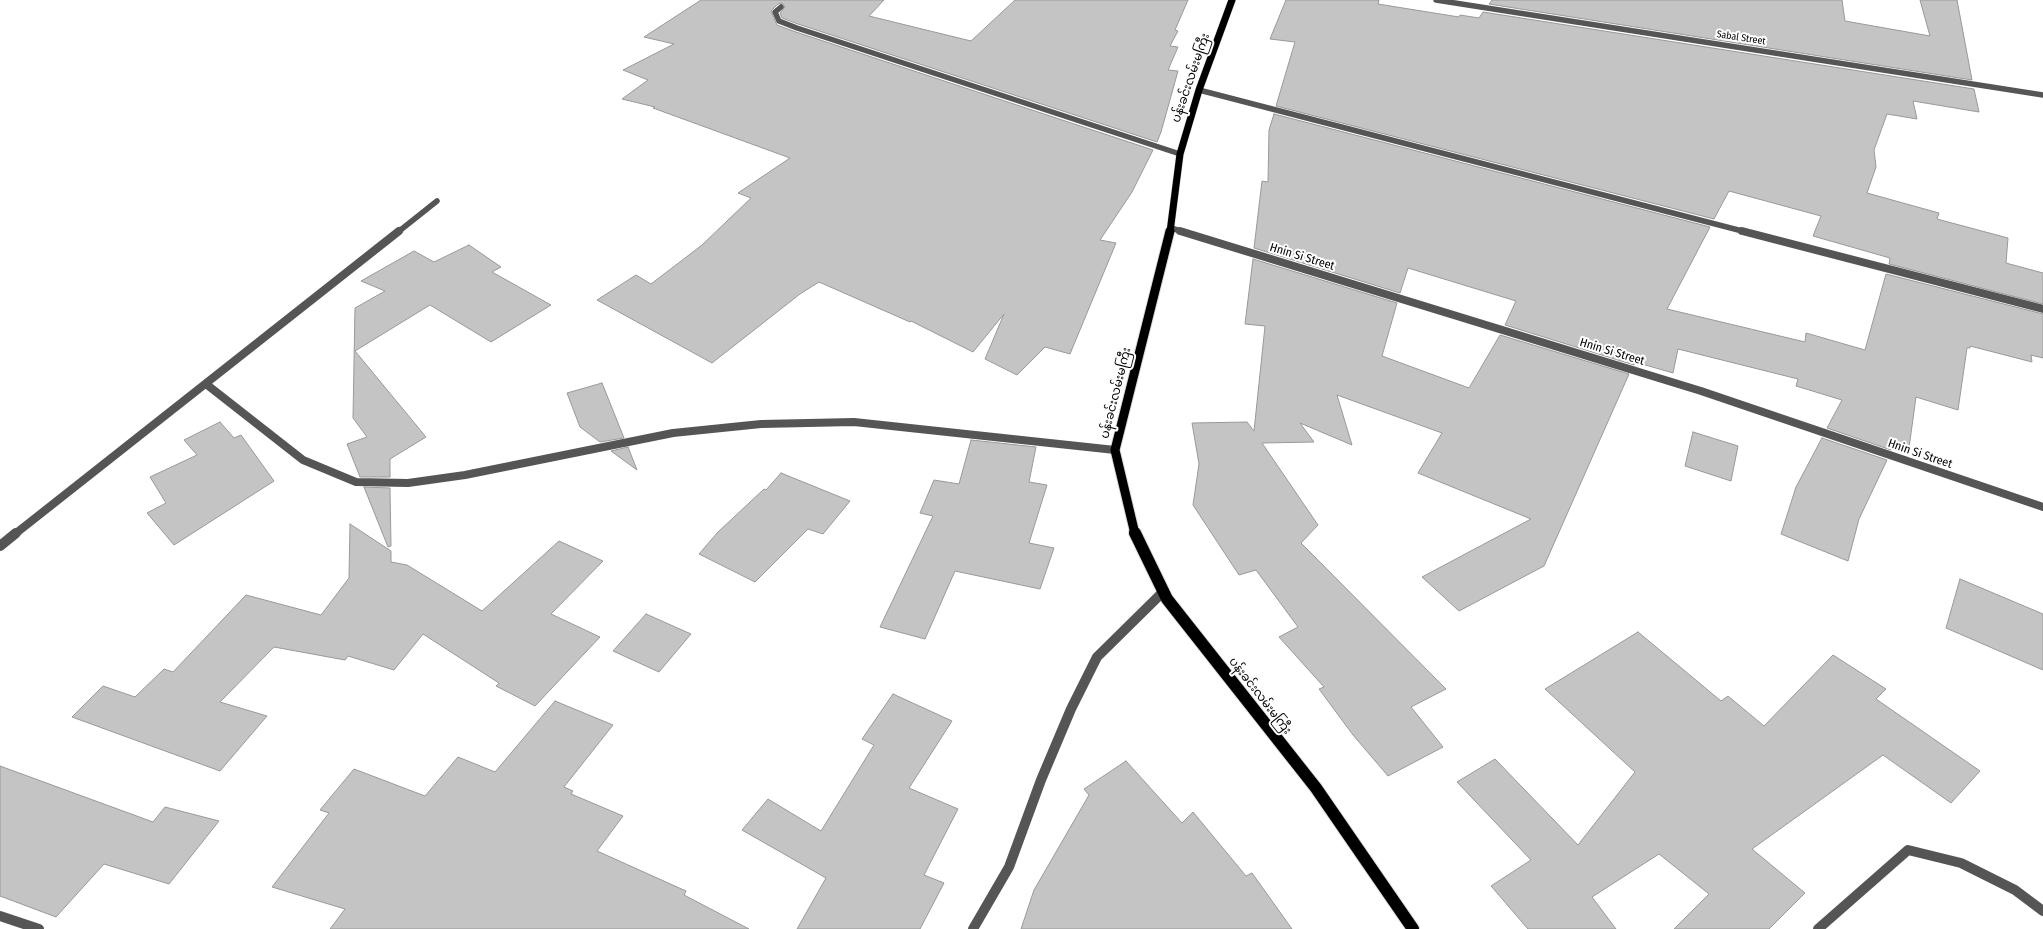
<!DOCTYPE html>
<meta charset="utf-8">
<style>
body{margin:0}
canvas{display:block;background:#fff}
</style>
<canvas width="2043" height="929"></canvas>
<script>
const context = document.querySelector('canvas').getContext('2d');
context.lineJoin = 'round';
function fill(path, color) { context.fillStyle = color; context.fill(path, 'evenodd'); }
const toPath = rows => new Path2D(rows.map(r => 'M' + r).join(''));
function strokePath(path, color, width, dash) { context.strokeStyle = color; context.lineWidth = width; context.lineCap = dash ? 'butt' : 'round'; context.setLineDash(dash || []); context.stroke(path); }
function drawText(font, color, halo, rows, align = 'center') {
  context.font = font + ' "Fira Sans Condensed","Noto Sans Myanmar",sans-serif'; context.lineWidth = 4; context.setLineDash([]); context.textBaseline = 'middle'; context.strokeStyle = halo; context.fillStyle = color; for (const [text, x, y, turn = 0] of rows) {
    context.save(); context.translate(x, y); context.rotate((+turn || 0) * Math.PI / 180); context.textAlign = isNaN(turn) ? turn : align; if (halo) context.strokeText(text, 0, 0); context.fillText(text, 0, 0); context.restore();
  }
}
const building = toPath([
 [701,0,884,0,869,16,971,41,1015,0,1188,0,1175,30,1178,31,1170,46,1178,47,1168,70,1178,71,1161,132,1157,142,798,24,782,18,780,13,785,7,782,3,778,4,771,11,777,25,796,32,1153,150,1132,192,1100,240,1116,243,1070,354,1045,347,1017,375,985,359,1004,314,973,352,911,321,910,322,819,282,800,294,712,363,597,300,636,275,651,284,702,245,751,198,738,193,790,158,653,108,655,107,622,99,648,80,623,70,674,44,644,37,701,0],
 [1286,0,1379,0,1378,4,1459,17,1460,15,1479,18,1483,12,1974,89,1979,112,1913,101,1917,119,1887,114,1874,150,1876,167,1867,193,1939,213,1937,219,2008,238,2006,263,2043,273,2043,304,1889,264,1890,258,1813,236,1821,216,1729,191,1714,219,1276,106,1295,42,1270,39,1286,0],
 [1492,0,1842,0,1845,21,1930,36,1920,0,1957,0,1972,80,1489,4,1492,0],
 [1274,114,1710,227,1667,309,1805,342,1806,333,1865,350,1886,274,2043,314,2043,358,2031,355,2032,362,1970,346,1970,348,1967,348,1958,410,1916,397,1909,448,1895,443,1891,450,1827,428,1842,400,1796,386,1798,379,1678,349,1673,373,1635,362,1634,365,1505,325,1516,301,1408,268,1400,293,1254,248,1262,181,1268,182,1269,130,1274,114],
 [469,245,501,267,492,272,551,305,491,342,430,305,355,351,426,437,390,459,390,477,360,477,347,444,367,437,353,418,355,308,385,291,361,281,414,251,434,262,469,245],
 [1253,259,1397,303,1382,356,1469,388,1500,335,1629,374,1544,566,1459,611,1422,577,1531,519,1418,473,1442,433,1337,395,1352,445,1300,423,1314,442,1262,443,1318,525,1301,543,1446,689,1411,707,1443,747,1388,776,1353,735,1319,689,1324,687,1279,637,1298,627,1256,570,1239,575,1193,505,1199,464,1192,423,1247,422,1254,431,1265,326,1245,324,1253,259],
 [602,383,624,438,600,442,580,427,567,393,602,383],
 [220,422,234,438,241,435,274,481,174,545,147,513,166,503,150,477,197,455,184,440,220,422],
 [1693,432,1738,446,1731,481,1685,466,1693,432],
 [1822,438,1887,460,1859,519,1848,561,1781,534,1796,487,1822,438],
 [971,440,1036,447,1029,482,1047,485,1029,543,1054,548,1040,589,955,571,925,639,880,627,933,516,920,513,934,480,959,484,971,440],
 [628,447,637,470,611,451,628,447],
 [781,473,850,501,823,534,808,529,755,582,699,554,718,532,764,489,766,490,781,473],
 [364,487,390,488,391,546,388,547,364,487],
 [350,524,391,551,391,562,407,565,482,611,559,541,603,561,551,614,600,637,535,706,496,686,499,683,423,634,394,670,348,656,345,660,274,647,220,702,267,716,220,771,72,717,103,686,135,697,164,669,173,672,246,595,321,615,349,578,350,524],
 [1960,579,2043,614,2043,670,1946,628,1960,579],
 [646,614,691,634,659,672,613,651,646,614],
 [1638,632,1721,701,1728,696,1764,726,1833,655,1886,689,1876,699,1980,771,1951,803,1883,755,1752,849,1805,893,1769,929,1674,929,1709,894,1659,854,1592,897,1616,929,1528,929,1491,886,1531,860,1457,782,1495,759,1578,845,1635,772,1545,689,1638,632],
 [893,694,952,721,909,788,958,809,924,875,944,883,920,929,797,929,826,878,742,830,768,799,821,831,874,745,862,739,893,694],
 [555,701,613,725,564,787,573,791,571,794,623,816,597,851,686,891,684,895,749,929,330,929,345,909,272,887,329,813,320,810,354,769,425,796,458,757,495,772,555,701],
 [1126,761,1182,823,1193,812,1246,876,1252,873,1292,929,1021,929,1034,890,1089,795,1084,789,1126,761],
 [0,766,153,822,165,807,219,821,169,884,104,864,56,917,0,896,0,766]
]);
fill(building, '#c4c4c4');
strokePath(building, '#999', 1);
const primaryFar2 = toPath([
 [1170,232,1180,154,1199,90,1232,0]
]);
const primaryFar1 = toPath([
 [1135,534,1115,450,1170,231]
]);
const primary = toPath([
 [1135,533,1167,599,1316,788,1413,929]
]);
strokePath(primaryFar2, '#dbdbdb', 8);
strokePath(primaryFar1, '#dbdbdb', 11);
strokePath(primary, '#dbdbdb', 14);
strokePath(toPath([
 [1436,0,2043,95],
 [781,7,775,12,779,21,797,28,1180,154],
 [1199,90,1746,232],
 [1171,228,1184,232],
 [398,232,437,201]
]), '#555', 5.5);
strokePath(toPath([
 [1180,231,1701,391,2043,507],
 [1742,231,2043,309],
 [206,384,303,460,356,482,408,483,465,475,673,433,761,424,854,422,1115,450],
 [15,534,399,231]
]), '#555', 8);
strokePath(toPath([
 [0,546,16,533],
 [0,916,39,929],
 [973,929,1009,867,1041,780,1071,709,1097,657,1164,591],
 [1818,929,1908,850,1961,863,2015,890,2043,911]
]), '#555', 10);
strokePath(primaryFar2, '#000', 7);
strokePath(primaryFar1, '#000', 9);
strokePath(primary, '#000', 12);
drawText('10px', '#000', '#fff', [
 ["Sabal Street",1741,38,9]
]);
drawText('12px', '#000', '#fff', [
 ["ပန်းခင်းလမ်းမကြီး",1191,78,-71],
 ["Hnin Si Street",1302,257,17],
 ["Hnin Si Street",1612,352,17],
 ["ပန်းခင်းလမ်းမကြီး",1116,393,-76],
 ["Hnin Si Street",1920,454,19],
 ["ပန်းခင်းလမ်းမကြီး",1260,696,52]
]);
</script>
